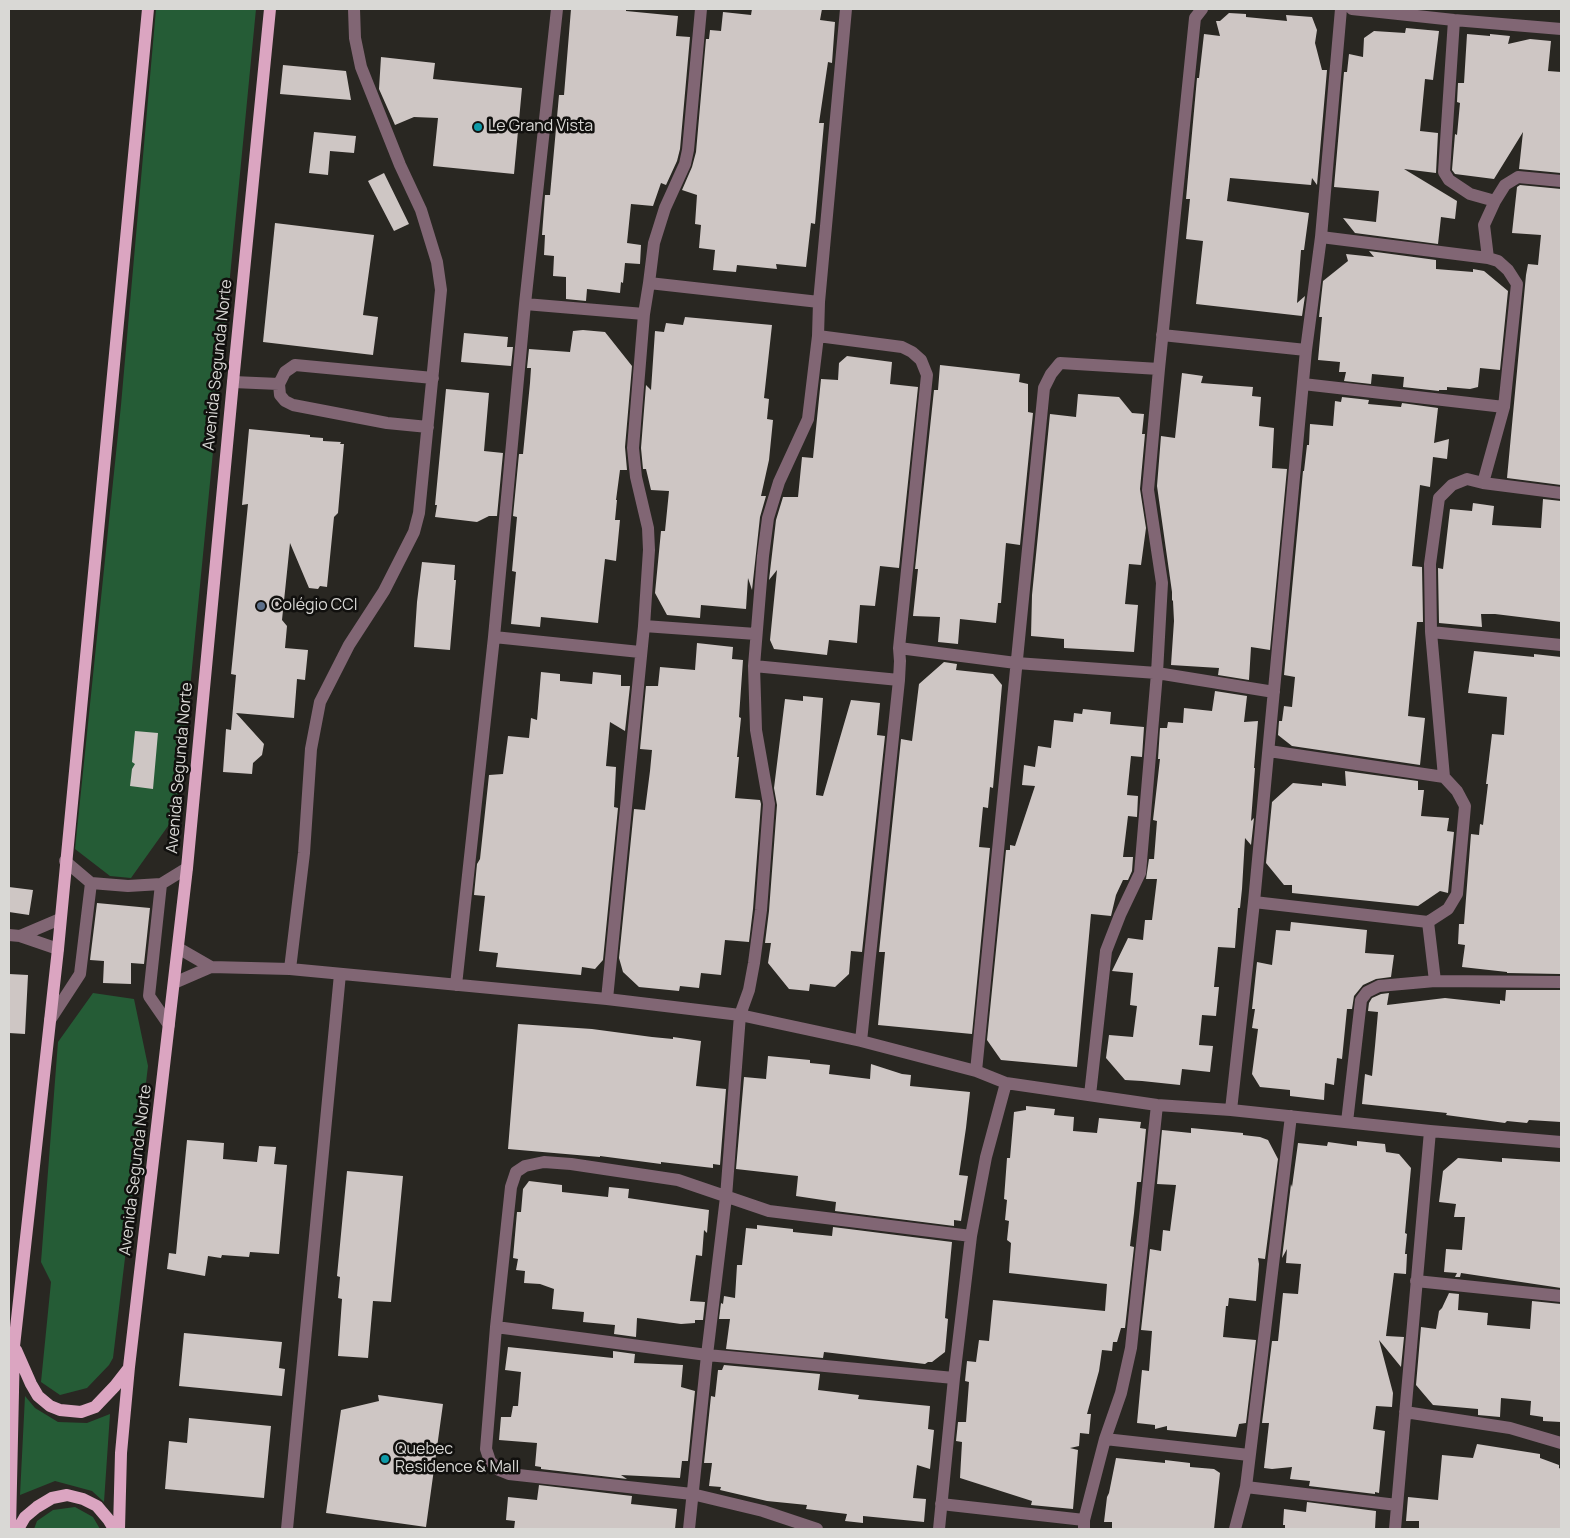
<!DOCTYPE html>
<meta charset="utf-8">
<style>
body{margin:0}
#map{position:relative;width:1570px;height:1538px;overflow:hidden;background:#292722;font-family:Manrope,sans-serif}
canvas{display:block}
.frame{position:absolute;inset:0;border:10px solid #d9d8d5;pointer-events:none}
</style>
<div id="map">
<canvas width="1570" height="1538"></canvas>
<div class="frame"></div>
</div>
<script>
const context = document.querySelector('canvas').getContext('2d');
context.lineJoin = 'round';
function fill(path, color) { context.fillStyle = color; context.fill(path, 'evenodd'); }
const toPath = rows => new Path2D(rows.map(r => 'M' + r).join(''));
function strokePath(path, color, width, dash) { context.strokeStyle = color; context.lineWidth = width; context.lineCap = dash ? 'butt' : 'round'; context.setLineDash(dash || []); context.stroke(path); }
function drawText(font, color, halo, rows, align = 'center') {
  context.font = font + ' Manrope,sans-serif'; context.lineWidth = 5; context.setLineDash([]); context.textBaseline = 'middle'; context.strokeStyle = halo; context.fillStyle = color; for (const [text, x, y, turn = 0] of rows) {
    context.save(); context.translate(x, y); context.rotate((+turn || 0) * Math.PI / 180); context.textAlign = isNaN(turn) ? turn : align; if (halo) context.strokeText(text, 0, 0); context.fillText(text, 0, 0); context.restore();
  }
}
fill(toPath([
 [156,9,256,9,178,812,131,878,110,876,75,849,121,405],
 [93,993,134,999,148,1066,113,1358,109,1365,87,1388,60,1395,41,1382,51,1282,41,1262,58,1042],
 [25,1396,35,1408,58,1422,87,1423,110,1414,104,1502,92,1491,55,1481,20,1495],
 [75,1507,93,1517,100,1529,34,1529,37,1521,53,1510]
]), '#255c36');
fill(toPath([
 [571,9,626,9,626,11,678,16,676,36,690,37,680,149,677,161,666,185,661,183,653,206,631,204,627,243,641,245,640,264,625,263,623,283,621,282,620,293,587,289,586,301,566,299,566,277,553,276,554,256,544,255,545,235,542,235,545,195,550,195,559,95,564,95],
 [752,9,822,9,820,20,835,22,832,63,828,62,819,123,824,123,815,224,811,223,806,267,776,264,777,269,737,265,736,272,713,270,715,250,699,248,701,225,695,224,697,195,682,190,692,167,696,152,706,39,709,39,710,30,721,31,723,12,751,15],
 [1229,13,1246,14,1246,17,1287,21,1286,15,1312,17,1317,30,1315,43,1322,70,1327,70,1317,185,1312,178,1311,185,1230,178,1227,201,1309,213,1304,250,1301,250,1297,303,1305,296,1302,316,1196,304,1203,241,1186,239,1190,199,1186,199,1197,78,1199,78,1204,34,1220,36,1216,21,1220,21],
 [1406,28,1439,31,1433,80,1425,79,1420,131,1438,133,1436,173,1404,169,1457,201,1455,219,1441,217,1438,244,1355,233,1343,218,1376,222,1379,191,1334,187,1344,72,1347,72,1349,54,1363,57,1364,38,1374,31,1405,33],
 [1467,34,1490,36,1490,34,1510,36,1508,44,1530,39,1551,41,1548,71,1561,72,1561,173,1519,169,1523,132,1494,179,1455,174,1452,170,1455,134,1457,135,1460,103,1457,102,1458,83,1464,83],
 [381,57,435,63,433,79,522,88,514,174,433,166,438,118,414,117,395,125,379,89],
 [283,65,346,71,351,100,280,94],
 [314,132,356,136,354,153,330,151,328,175,309,173],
 [384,173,409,224,394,231,368,181],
 [1520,185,1561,189,1561,485,1507,478,1526,275,1528,264,1538,265,1541,235,1512,233,1517,187],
 [275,223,374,235,363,315,378,317,373,355,263,342],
 [1369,251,1436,260,1436,269,1473,272,1473,269,1484,271,1508,291,1500,370,1480,368,1478,387,1470,389,1447,387,1447,390,1439,390,1439,391,1403,387,1404,377,1372,374,1371,384,1344,381,1346,372,1339,372,1340,362,1318,360,1322,317,1319,317,1323,281,1348,261,1346,254,1374,257],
 [685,317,772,325,764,398,769,399,767,419,773,420,769,460,761,496,766,496,760,517,752,590,748,578,746,609,701,605,700,618,667,615,655,593,661,531,665,531,669,491,651,490,646,469,643,469,641,448,646,385,651,390,655,331,664,332,666,323,683,325],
 [583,330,605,332,632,366,625,447,627,470,620,470,616,500,617,500,615,520,620,520,616,561,605,559,598,623,541,617,540,627,511,624,516,572,512,571,517,517,513,516,519,454,523,454,530,383,531,368,527,368,529,349,570,352,573,331],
 [464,333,508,337,507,347,513,347,511,366,461,362],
 [847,356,892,362,890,384,918,387,899,568,880,566,875,606,860,605,857,643,829,640,827,655,774,649,770,640,777,570,769,580,776,520,783,497,798,497,802,457,813,458,821,379,838,380,839,363],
 [940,365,1020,374,1019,382,1028,384,1028,412,1033,413,1020,545,1006,543,1001,603,998,603,996,623,960,619,958,644,938,642,940,617,913,616,918,569,915,569,934,390,938,390],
 [1182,373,1203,376,1201,383,1253,387,1252,396,1261,397,1259,426,1274,428,1272,468,1287,469,1270,650,1251,647,1249,680,1218,675,1219,668,1171,665,1174,621,1173,601,1172,600,1172,592,1157,486,1161,436,1175,438],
 [446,389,489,393,484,451,503,453,497,516,489,516,477,522,435,517,437,505,435,505],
 [1078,394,1119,397,1132,413,1144,414,1142,434,1145,434,1140,489,1146,528,1141,565,1129,564,1125,604,1138,605,1134,652,1064,648,1064,639,1031,636,1032,595,1050,414,1076,417],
 [1342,397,1369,400,1368,404,1401,407,1402,403,1438,408,1434,443,1449,439,1447,459,1433,457,1430,487,1420,485,1412,566,1422,567,1423,622,1417,622,1408,716,1425,718,1420,765,1292,746,1278,735,1279,721,1282,721,1284,706,1292,707,1295,677,1284,675,1303,471,1304,471,1307,445,1309,445,1310,424,1333,426,1335,401,1341,402],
 [249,429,310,435,310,437,323,438,323,441,341,442,340,444,344,444,338,513,334,517,327,587,320,586,318,589,309,588,290,543,282,620,287,626,285,648,308,650,305,680,297,679,294,718,236,713,264,744,262,755,253,763,252,774,223,772,226,729,231,730,236,675,231,674,248,504,242,505],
 [1543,499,1561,501,1561,622,1495,614,1481,614,1482,627,1439,623,1438,568,1443,569,1450,509,1472,511,1473,503,1494,506,1492,525,1541,528],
 [422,562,455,565,454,580,456,580,450,650,414,647,417,602],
 [697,643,733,647,732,659,743,660,739,717,741,718,737,757,739,757,735,798,760,800,761,804,753,909,749,942,725,940,721,975,701,973,699,988,680,986,679,991,639,987,623,972,619,958,634,809,645,810,650,771,652,750,640,749,646,686,658,686,660,667,695,670],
 [1474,651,1534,657,1534,654,1561,657,1561,974,1507,973,1507,972,1462,967,1465,945,1458,944,1459,924,1464,924,1471,834,1479,835,1480,824,1483,825,1488,784,1486,784,1492,734,1504,735,1507,697,1468,693],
 [944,662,957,664,956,670,993,674,1002,685,993,788,990,787,988,808,983,807,979,847,990,848,972,1034,878,1025,885,952,879,952,901,739,912,741,919,684],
 [541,672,560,674,560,681,592,684,593,672,621,675,621,686,630,686,625,731,610,722,606,766,616,767,614,807,618,808,603,960,595,969,582,967,581,975,496,967,498,953,479,951,485,896,474,895,477,864,480,859,489,775,503,774,508,736,529,738,531,718,537,720],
 [1215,691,1247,696,1244,722,1258,721,1254,768,1255,768,1251,821,1254,818,1251,845,1245,838,1242,889,1240,908,1238,908,1235,948,1218,947,1214,987,1219,987,1216,1016,1202,1015,1199,1045,1213,1046,1210,1072,1182,1069,1180,1085,1142,1081,1125,1080,1106,1058,1109,1035,1133,1037,1137,1006,1130,1005,1133,973,1112,971,1128,938,1143,940,1145,920,1152,920,1157,879,1146,879,1149,859,1154,859,1157,821,1153,820,1160,759,1158,759,1160,728,1167,728,1168,722,1183,723,1184,708,1212,711],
 [803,696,823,698,816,795,823,796,851,700,880,703,877,735,885,736,862,952,851,951,849,974,835,987,810,984,809,991,789,989,768,963,771,943,765,943,769,911,777,805,774,788,785,699,803,701],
 [1083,709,1111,712,1110,724,1144,727,1142,757,1131,756,1127,795,1138,796,1137,817,1128,816,1123,857,1133,857,1132,871,1128,880,1123,880,1116,895,1111,916,1091,914,1077,1067,1001,1060,987,1040,1006,850,1010,850,1010,845,1015,846,1035,786,1022,785,1024,765,1035,767,1038,746,1051,748,1054,720,1073,722,1074,713,1082,714],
 [135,731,158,733,153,789,130,786,132,769,135,764,132,762],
 [1345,771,1418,781,1418,790,1424,790,1421,816,1449,818,1447,831,1454,832,1448,893,1440,891,1418,906,1292,893,1292,885,1284,885,1266,863,1272,802,1293,783,1322,786,1322,783,1346,786],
 [9,887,33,890,29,915,9,912],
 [97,903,150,908,144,964,131,963,131,984,103,983,104,961,90,960],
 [1291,922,1367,930,1365,953,1394,955,1391,977,1376,979,1363,985,1354,996,1352,1009,1347,1009,1342,1059,1337,1058,1334,1085,1325,1083,1324,1100,1290,1096,1290,1090,1260,1087,1252,1074,1258,1029,1252,1028,1255,1009,1252,1009,1257,962,1272,965,1276,930,1290,931],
 [9,974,28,975,25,1034,9,1033],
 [1506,990,1561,990,1561,1122,1529,1120,1527,1123,1507,1121,1505,1123,1446,1115,1447,1113,1362,1104,1365,1074,1372,1076,1375,1046,1378,1012,1368,1011,1369,1003,1372,998,1381,994,1389,993,1387,1005,1445,998,1500,1004,1500,1000,1505,1001],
 [518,1024,592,1029,652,1037,673,1039,673,1037,701,1041,696,1086,726,1089,720,1165,713,1164,713,1168,661,1162,661,1164,600,1156,600,1157,508,1149],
 [768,1056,810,1060,810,1063,830,1065,829,1074,870,1079,871,1064,902,1074,911,1075,910,1086,970,1092,966,1128,959,1175,968,1176,961,1221,954,1220,954,1226,835,1211,836,1202,796,1196,798,1176,736,1169,744,1077,766,1079],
 [1026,1106,1055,1109,1054,1115,1074,1117,1073,1131,1097,1133,1099,1118,1141,1122,1140,1128,1146,1129,1141,1182,1137,1182,1134,1213,1130,1246,1134,1247,1125,1328,1121,1328,1117,1342,1113,1342,1112,1351,1102,1350,1099,1371,1087,1414,1091,1414,1089,1434,1080,1433,1079,1446,1070,1448,1078,1450,1073,1509,1031,1505,1032,1501,960,1478,962,1442,956,1441,958,1422,966,1422,969,1382,965,1381,967,1361,976,1362,979,1340,989,1341,993,1300,1105,1311,1107,1284,1009,1273,1011,1243,1007,1240,1009,1221,1005,1220,1007,1200,1004,1199,1007,1158,1010,1158,1014,1112,1026,1110],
 [1191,1128,1243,1133,1243,1135,1260,1137,1268,1140,1278,1159,1265,1259,1258,1258,1259,1264,1256,1301,1229,1298,1228,1306,1226,1306,1223,1337,1256,1340,1246,1423,1239,1424,1236,1437,1167,1430,1167,1426,1155,1429,1155,1425,1137,1423,1142,1370,1149,1371,1152,1331,1141,1330,1150,1249,1161,1251,1163,1230,1170,1231,1176,1185,1157,1184,1162,1130,1191,1133],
 [187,1140,224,1143,223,1159,257,1162,259,1146,276,1147,274,1164,287,1165,279,1254,250,1252,249,1257,222,1255,221,1258,208,1256,205,1276,167,1269,169,1253,176,1254],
 [1357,1141,1385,1144,1386,1152,1399,1154,1411,1168,1405,1233,1407,1234,1405,1254,1407,1254,1406,1274,1394,1273,1386,1336,1404,1337,1401,1367,1379,1340,1393,1393,1392,1407,1376,1406,1373,1429,1385,1431,1379,1493,1375,1492,1375,1494,1309,1486,1310,1481,1290,1479,1292,1467,1272,1469,1264,1468,1269,1423,1262,1423,1272,1341,1278,1341,1283,1293,1298,1294,1301,1264,1286,1263,1287,1249,1282,1258,1291,1184,1292,1187,1298,1143,1327,1146,1328,1142,1357,1146],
 [1458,1158,1502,1162,1502,1158,1561,1162,1561,1288,1461,1273,1460,1277,1455,1277,1457,1273,1444,1272,1446,1249,1462,1250,1465,1217,1454,1217,1456,1204,1439,1202,1443,1171],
 [347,1171,403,1176,391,1302,373,1301,368,1358,338,1356,342,1299,338,1298,340,1277,337,1276],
 [529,1181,562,1185,562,1192,608,1197,609,1187,629,1189,628,1198,709,1210,707,1233,704,1230,702,1256,696,1255,690,1301,705,1302,703,1320,695,1320,695,1323,681,1324,637,1318,636,1337,614,1334,615,1325,583,1322,584,1312,552,1309,554,1289,540,1284,524,1283,525,1271,516,1270,518,1259,513,1258,517,1212,521,1212,523,1189],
 [757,1225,793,1229,793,1232,832,1236,833,1227,952,1242,947,1295,945,1318,948,1319,945,1352,932,1362,928,1362,925,1364,824,1352,823,1358,726,1349,730,1319,719,1319,721,1303,723,1304,724,1296,735,1298,737,1265,742,1265,746,1228,757,1229],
 [1449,1293,1459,1294,1458,1310,1488,1313,1487,1325,1530,1329,1532,1301,1561,1304,1561,1422,1543,1421,1543,1417,1530,1415,1531,1401,1501,1398,1500,1417,1478,1415,1478,1409,1433,1405,1416,1385,1421,1327,1436,1329,1439,1311,1442,1308],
 [184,1333,282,1342,279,1368,285,1369,282,1396,179,1386],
 [508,1347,613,1358,613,1351,635,1354,634,1363,683,1365,681,1387,695,1391,688,1461,682,1461,680,1478,621,1475,627,1479,541,1469,541,1467,535,1466,537,1443,499,1440,501,1417,511,1417,513,1406,518,1406,521,1372,505,1370],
 [724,1365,820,1374,818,1390,859,1395,858,1399,930,1406,928,1429,934,1430,930,1469,917,1465,913,1498,926,1499,924,1522,863,1516,863,1523,845,1521,847,1514,806,1509,807,1505,767,1501,720,1490,721,1487,709,1486,712,1463,704,1463,711,1396,715,1397,718,1370,722,1370],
 [378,1395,443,1404,426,1527,326,1513,341,1410,379,1401],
 [189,1418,271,1426,264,1498,165,1489,169,1441,187,1443],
 [1477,1444,1540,1454,1540,1458,1559,1465,1559,1468,1561,1469,1561,1529,1419,1529,1419,1521,1406,1521,1408,1497,1438,1500,1442,1455,1473,1458],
 [1116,1458,1165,1463,1165,1460,1190,1463,1190,1467,1214,1469,1220,1473,1214,1529,1112,1529,1112,1522,1104,1522,1107,1497,1109,1493],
 [539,1485,632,1496,631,1504,677,1509,675,1529,514,1529,515,1521,506,1520,508,1497,537,1500],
 [1307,1502,1376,1511,1375,1529,1285,1529,1285,1525,1283,1525,1284,1509,1306,1512]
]), '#cec6c4');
strokePath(toPath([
 [701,9,688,150,685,164,665,208,654,243,649,283,819,302],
 [1352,9,1454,20,1561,29],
 [1454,20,1444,172,1449,180,1470,194,1495,201],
 [1321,237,1488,258,1498,261,1508,270,1517,284,1504,407,1483,483,1467,479,1452,485,1439,498,1430,564,1431,632],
 [1488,258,1484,225,1495,201,1505,185,1518,177,1561,181],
 [525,304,644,314],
 [1162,335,1306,350],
 [818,336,902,347,912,352,921,360,927,375,899,648,900,661,899,680,861,1041],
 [233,382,279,384],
 [1303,384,1504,407],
 [428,427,387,423,293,405,285,401,280,395,279,384,285,372,295,365,433,378],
 [1483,483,1561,493],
 [644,626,756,634],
 [494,637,640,652],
 [899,648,1016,663,1157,673,1274,692],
 [754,666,899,680],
 [1444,777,1431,632,1561,645],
 [65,861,91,883,128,886,161,884,187,868],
 [161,884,149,996,169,1025],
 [1254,902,1428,922,1448,909,1457,894,1465,806,1457,791,1444,777,1269,751],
 [1428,922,1435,981,1561,982],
 [9,935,20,936,58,949],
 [20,936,60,919],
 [178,948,211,967],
 [290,969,304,853,311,749,320,702,349,645,384,591,414,532,419,513,441,290,437,262,421,210,400,165,361,67,355,38,354,9],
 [174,983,211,967,290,969,607,999,740,1015,861,1041,976,1071,1006,1083,1157,1105,1231,1110,1430,1131,1561,1142],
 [456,985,494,637,525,304,557,9],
 [607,999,644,626,649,550,648,528,636,477,633,448,644,314,649,283],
 [50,1020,80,974,91,883],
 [976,1071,1044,388,1051,374,1060,363,1159,369,1195,18,1202,9],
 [1090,1095,1106,951,1120,915,1140,873,1157,673,1162,583,1148,490,1159,369],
 [1231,1110,1254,902,1306,350,1321,237,1341,9],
 [1347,1122,1361,1000,1367,992,1379,986,1435,981],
 [1416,1281,1561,1296],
 [496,1327,707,1355,954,1378],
 [1405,1412,1510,1428,1561,1443],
 [1105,1439,1249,1455],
 [1246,1487,1397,1505],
 [941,1504,1084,1520],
 [287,1529,340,974],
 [689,1529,707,1355,726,1197,740,1015,749,990,754,963,761,910,769,804,756,730,754,666,763,556,768,518,779,482,808,419,818,336,819,302,846,9],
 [817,1529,763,1511,692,1494,509,1474,499,1470,490,1461,486,1449,496,1327,511,1187,516,1172,525,1166,544,1162,571,1164,678,1180,769,1211,971,1236],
 [939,1529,954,1378,971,1236,986,1157,1006,1083],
 [1084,1529,1084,1520,1105,1439,1121,1393,1131,1348,1157,1105],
 [1235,1529,1246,1487,1291,1116],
 [1395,1529,1430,1131]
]), '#816674', 12);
strokePath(toPath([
 [16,1350,31,1384,38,1396,50,1406,60,1410,81,1412,95,1407,115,1386,129,1368],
 [10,1529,14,1346,58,949,148,9],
 [18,1529,25,1517,37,1507,52,1498,67,1495,83,1499,97,1506,108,1519,114,1529],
 [119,1529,121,1453,129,1367,187,868,233,382,270,9]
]), '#dba5c1', 12);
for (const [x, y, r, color] of [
 [478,127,5,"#0f9aa8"],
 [261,606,5,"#5c6f8a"],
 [385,1459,5,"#0f9aa8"]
]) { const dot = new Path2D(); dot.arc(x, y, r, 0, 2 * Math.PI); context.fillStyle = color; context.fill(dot); strokePath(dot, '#11100e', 2); }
drawText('16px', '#d9d8d5', '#11100e', [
 ["Le Grand Vista",488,127],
 ["Colégio CCI",271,606],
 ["Quebec",395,1450],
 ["Residence & Mall",395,1468]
], 'left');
drawText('16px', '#d9d8d5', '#11100e', [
 ["Avenida Segunda Norte",218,365,-84],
 ["Avenida Segunda Norte",180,768,-85],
 ["Avenida Segunda Norte",136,1170,-83]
]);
</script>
